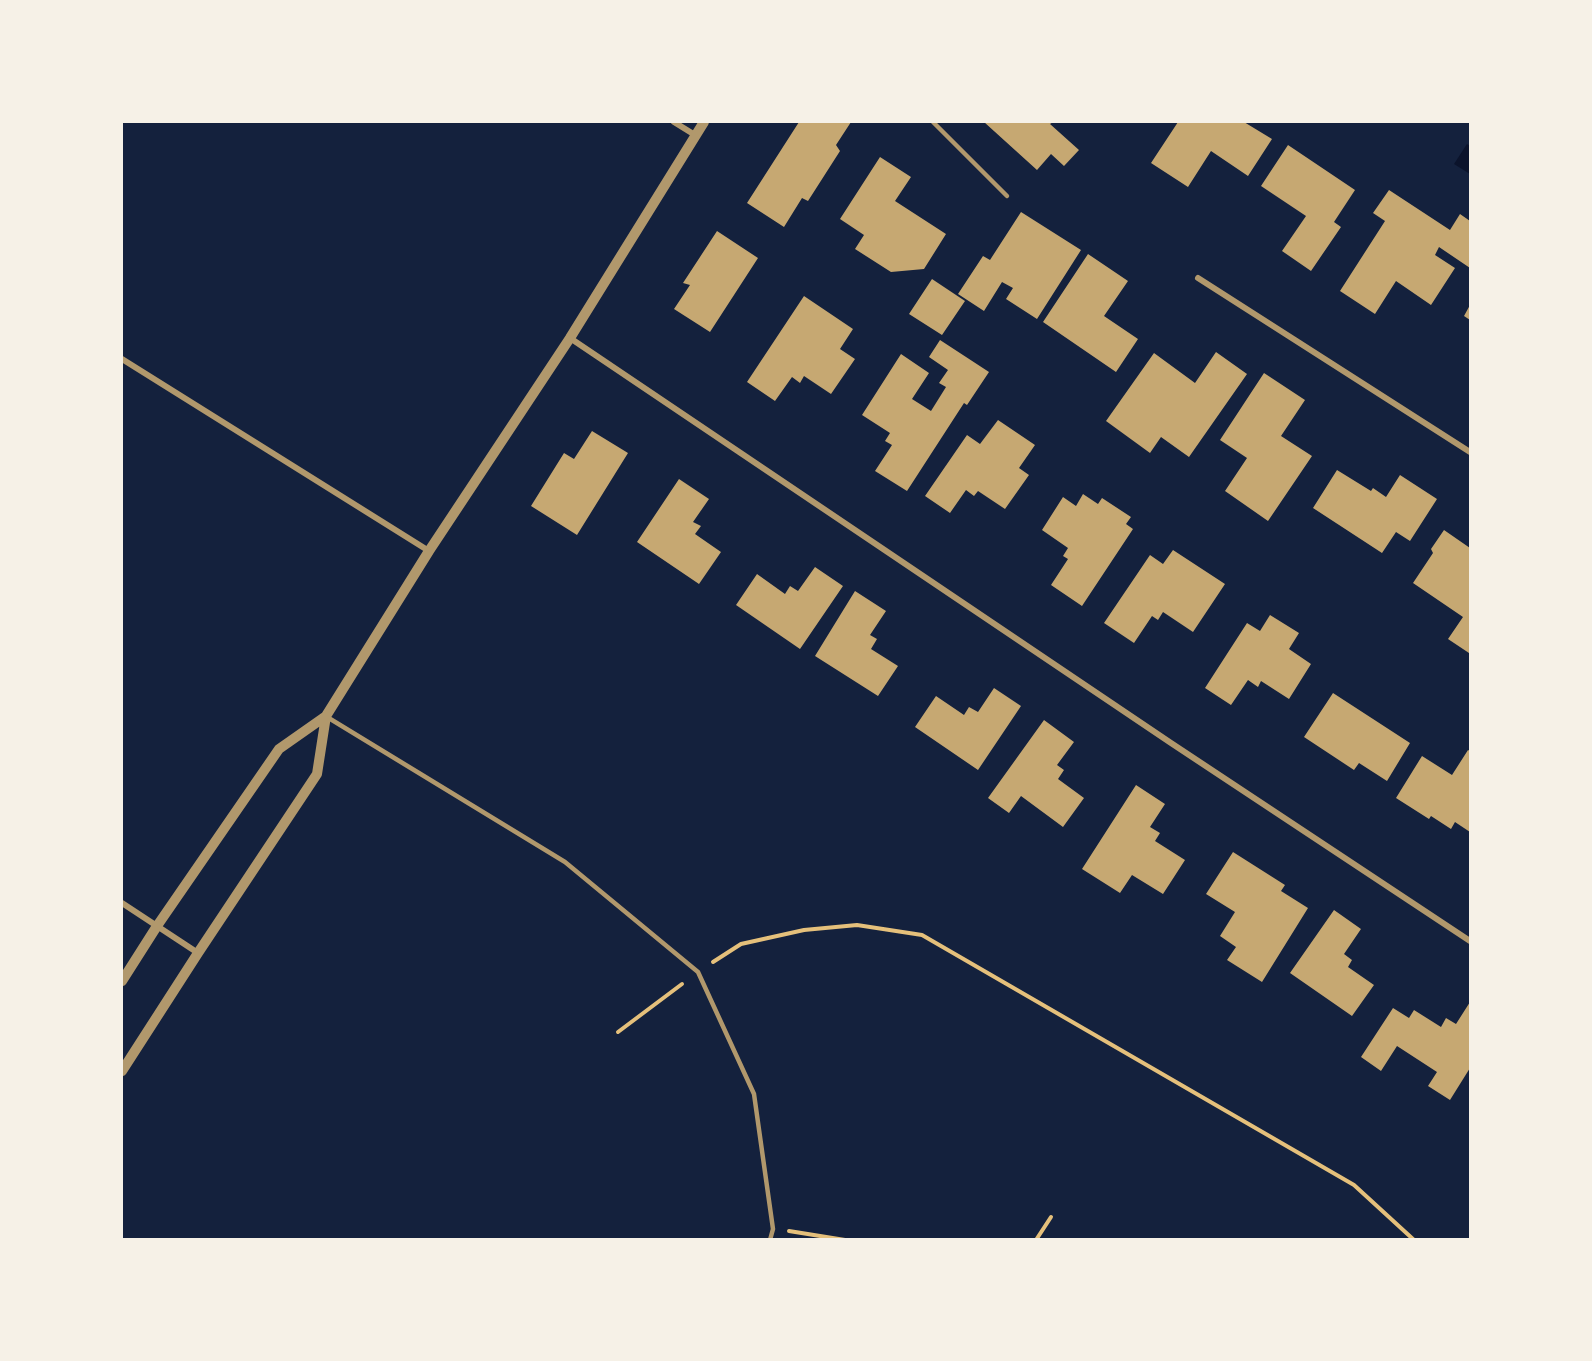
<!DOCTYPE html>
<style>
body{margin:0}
#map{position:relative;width:1592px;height:1361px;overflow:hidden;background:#14213d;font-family:"Nunito Sans",sans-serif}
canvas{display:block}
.frame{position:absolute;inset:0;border:123px solid #f6f1e7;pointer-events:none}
</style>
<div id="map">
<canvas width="1592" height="1361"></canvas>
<div class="frame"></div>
</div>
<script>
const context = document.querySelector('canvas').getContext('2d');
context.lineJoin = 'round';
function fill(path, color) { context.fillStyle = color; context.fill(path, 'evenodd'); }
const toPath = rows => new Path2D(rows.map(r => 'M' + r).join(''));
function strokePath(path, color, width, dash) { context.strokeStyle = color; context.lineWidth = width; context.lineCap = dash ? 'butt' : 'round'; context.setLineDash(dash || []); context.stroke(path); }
fill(toPath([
 [1467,144,1470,146,1470,174,1454,164]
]), '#0b132b');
fill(toPath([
 [799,122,851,122,836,145,840,151,808,201,802,198,784,227,747,203],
 [984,122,1053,122,1050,124,1079,150,1064,166,1051,154,1037,170],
 [1178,122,1244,122,1272,139,1248,176,1211,151,1188,187,1151,163],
 [1288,145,1355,190,1334,222,1341,227,1311,271,1282,251,1306,216,1261,186],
 [880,157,911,177,895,201,946,234,924,269,891,272,855,249,864,235,840,219],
 [1389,190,1450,230,1460,214,1470,221,1470,268,1439,247,1435,255,1455,268,1431,305,1396,281,1375,314,1340,291,1385,221,1373,213],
 [1021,212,1081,250,1037,319,1006,299,1013,288,1002,282,984,311,958,294,983,256,990,260],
 [717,231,758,258,710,332,674,309,690,285,683,283],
 [1088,254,1128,281,1104,316,1138,339,1116,372,1043,322],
 [932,279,965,301,942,335,909,314],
 [804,296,853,329,840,349,855,359,831,394,804,376,800,383,792,377,775,401,747,382],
 [1470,305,1470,320,1464,316],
 [940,340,989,372,967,405,964,403,907,491,875,471,892,445,885,441,890,433,862,415,901,354,929,373,912,399,931,411,946,387,939,383,948,370,929,357],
 [1216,352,1247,374,1189,457,1161,437,1150,453,1106,421,1154,353,1195,383],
 [1264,373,1305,400,1281,436,1312,456,1268,521,1225,491,1247,458,1220,440],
 [998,420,1035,445,1019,468,1029,475,1005,509,978,491,974,496,966,490,950,513,925,496,967,435,980,444],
 [592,431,628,453,577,535,531,506,564,453,574,459],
 [1337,470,1371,491,1373,488,1386,497,1400,475,1437,499,1410,541,1396,532,1382,553,1313,508],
 [679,479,709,499,693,522,701,526,695,534,721,552,699,584,637,542],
 [1083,494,1098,504,1102,498,1131,517,1126,524,1133,529,1082,606,1051,585,1068,559,1063,556,1068,548,1042,530,1063,497,1076,506],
 [1444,530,1470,548,1469,653,1448,639,1463,617,1413,583,1433,553,1431,549],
 [1173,550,1225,584,1193,632,1163,612,1158,620,1152,616,1134,643,1104,623,1150,555,1163,564],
 [815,567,843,586,800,649,736,605,757,574,785,594,790,586,798,591],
 [855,591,886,611,870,635,877,639,871,649,898,666,878,696,815,656],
 [1270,615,1299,633,1289,649,1311,664,1289,699,1261,681,1258,687,1248,680,1231,705,1205,688,1247,623,1260,631],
 [994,688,1021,706,978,770,915,727,936,696,964,715,969,707,978,712],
 [1333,693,1410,743,1387,781,1359,763,1354,770,1304,737],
 [1044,720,1074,742,1057,765,1064,770,1058,779,1084,798,1063,827,1021,796,1009,813,988,798],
 [1468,750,1470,751,1470,832,1455,822,1451,829,1431,816,1429,819,1396,798,1422,756,1452,775],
 [1136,785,1165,804,1150,827,1160,833,1155,841,1185,860,1163,894,1132,875,1120,893,1082,869],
 [1233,852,1285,885,1281,891,1308,908,1262,982,1227,960,1236,947,1220,936,1235,912,1206,894],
 [1334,910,1361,929,1344,954,1352,960,1348,967,1374,985,1352,1016,1290,973],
 [1470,1002,1470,1068,1450,1100,1428,1086,1437,1072,1397,1046,1381,1071,1361,1057,1393,1008,1409,1018,1414,1010,1441,1027,1446,1018,1456,1024]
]), '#c6a872');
strokePath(toPath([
 [713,962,741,944,804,930,857,925,922,935,1354,1185,1414,1240],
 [618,1032,682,984],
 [789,1231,845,1240],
 [1036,1240,1051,1217]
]), '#e5c07b', 4);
strokePath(toPath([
 [933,122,1007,196],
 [327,717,565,862,698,972,754,1094,773,1229,770,1240]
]), '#b1986c', 4.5);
strokePath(toPath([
 [674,122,695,135],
 [1198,278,1470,452],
 [570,338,1171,743,1470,941],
 [122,359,429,551],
 [122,903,198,953]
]), '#b1986c', 6);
strokePath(toPath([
 [122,981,157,926,279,749,326,716],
 [122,1071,198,953,317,774,326,716,429,551,570,338,704,122]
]), '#b1986c', 10);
</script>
